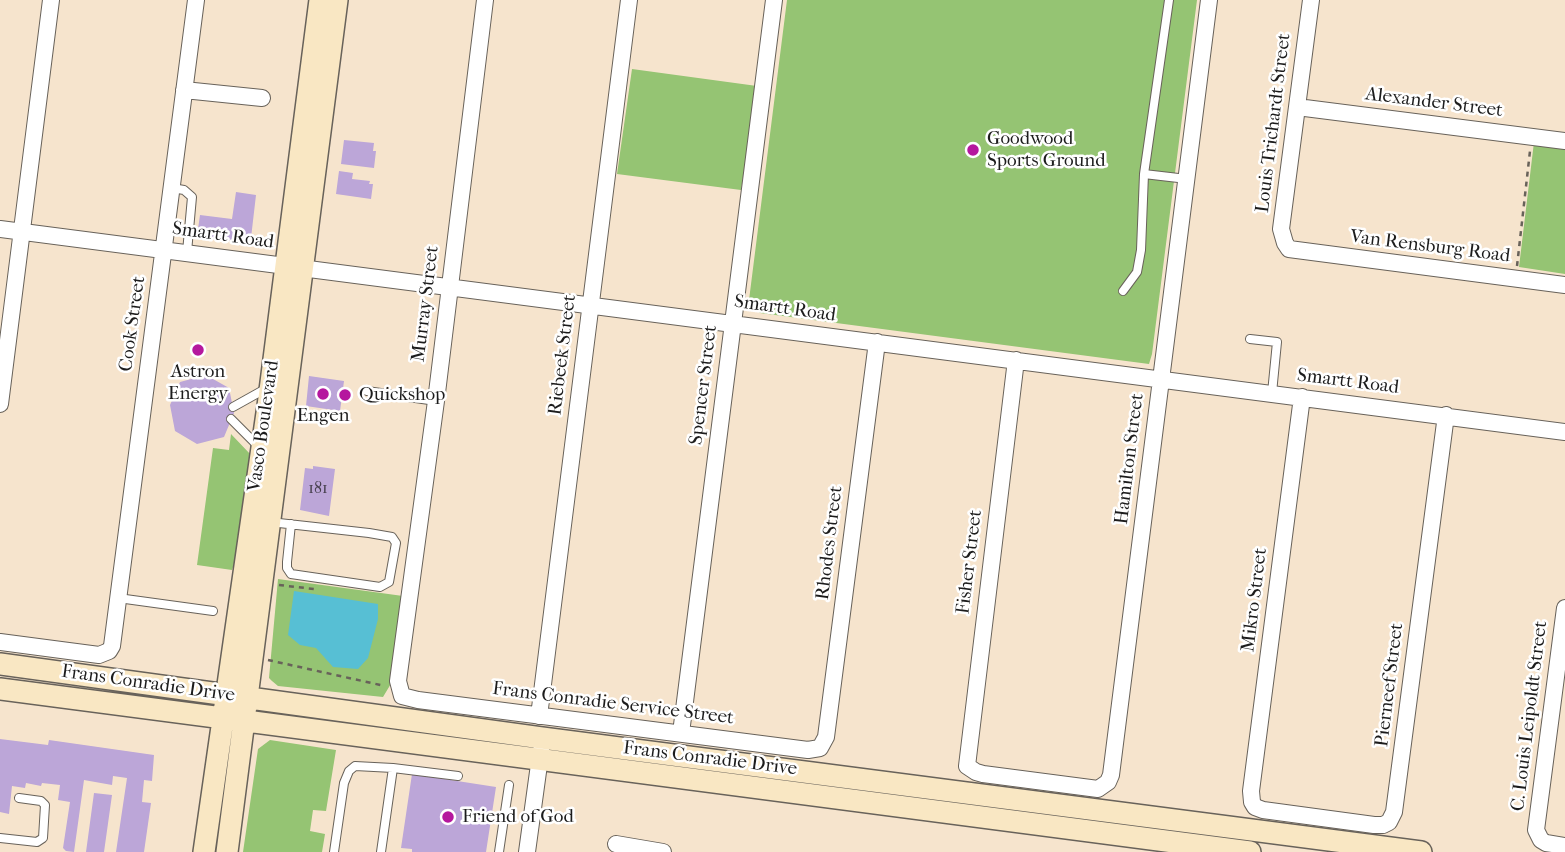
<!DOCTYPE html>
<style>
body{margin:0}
canvas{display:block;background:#f6e4cd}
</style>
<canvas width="1565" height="852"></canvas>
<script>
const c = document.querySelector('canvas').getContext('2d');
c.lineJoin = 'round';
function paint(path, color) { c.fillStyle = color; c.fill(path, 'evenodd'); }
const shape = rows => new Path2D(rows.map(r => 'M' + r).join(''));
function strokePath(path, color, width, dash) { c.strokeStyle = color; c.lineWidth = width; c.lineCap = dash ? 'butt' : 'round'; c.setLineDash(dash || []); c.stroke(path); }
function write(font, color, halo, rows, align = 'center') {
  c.font = font + ' "IM FELL French Canon",serif'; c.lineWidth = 5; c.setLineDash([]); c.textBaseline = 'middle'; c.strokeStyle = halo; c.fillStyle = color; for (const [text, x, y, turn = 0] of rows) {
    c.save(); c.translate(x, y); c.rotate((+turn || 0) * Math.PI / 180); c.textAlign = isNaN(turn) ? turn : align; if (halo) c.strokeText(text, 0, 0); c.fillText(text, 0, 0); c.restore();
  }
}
paint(shape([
 [787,0,1197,0,1152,354,1149,364,760,313,749,300],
 [632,69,757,86,741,190,617,174],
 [1534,142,1565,146,1565,274,1519,267],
 [231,434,251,455,234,564,232,570,197,565,213,448,229,450],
 [278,579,403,596,392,682,383,697,278,686,272,681,269,678],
 [270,740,336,750,326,811,313,810,310,831,325,834,322,852,243,852,258,749]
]), '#95c473');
paint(shape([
 [294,591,378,604,378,619,368,658,358,669,333,667,316,648,300,645,288,635]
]), '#57bfd4');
paint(shape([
 [344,140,374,143,373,151,376,151,374,168,341,164],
 [339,171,353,173,352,179,370,181,369,184,373,184,371,199,336,194],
 [236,192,256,195,251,238,247,238,246,243,197,236,200,215,232,219],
 [206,375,229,388,234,413,224,437,197,444,175,431,170,405,180,382],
 [309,376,344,381,340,411,306,406],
 [313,466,335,469,329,516,300,510,305,468,313,469],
 [0,739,48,745,49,740,154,755,152,781,144,780,142,802,151,803,144,852,116,852,127,778,113,776,112,785,84,780,74,852,66,851,63,848,70,802,58,800,60,785,42,783,41,786,26,783,25,788,12,786,9,814,0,812],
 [412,774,496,787,486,852,412,852,412,849,401,848],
 [94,793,112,795,104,852,86,852]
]), '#bca6d8');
const service = shape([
 [1144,174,1169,0],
 [172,188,184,190,192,197,187,252],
 [1123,291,1137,272,1141,250,1144,174,1187,179],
 [1250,339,1277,342,1272,393],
 [367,391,436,401],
 [233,407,267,388],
 [231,419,259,447],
 [270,522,369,533,392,537,396,543,389,582,380,587,291,574,287,568,287,562,291,524],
 [118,598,213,611],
 [393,768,458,776],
 [0,838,37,842,43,838,45,805,41,801,19,798],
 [334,852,344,783,349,771,355,766,393,768,381,852],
 [499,852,509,785]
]);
const minor = shape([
 [485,0,436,401,398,681,402,696,418,700,808,750,820,748,826,737,877,342],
 [1311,0,1281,229,1285,243,1289,249,1565,285],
 [184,90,262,98],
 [1297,107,1565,141],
 [0,229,1565,432],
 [1016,360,967,766,976,772,983,774,1098,789,1108,782,1111,775,1209,0],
 [1302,397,1251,791,1252,802,1255,807,1263,810,1374,825,1383,825,1389,822,1394,812,1446,415],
 [0,404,51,0],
 [1565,608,1536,830,1541,840,1546,843,1565,846],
 [0,642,99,655,109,651,112,646,196,0],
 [539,716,629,0],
 [681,733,774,0],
 [616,844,663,852],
 [527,852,541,750]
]);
const secondary = shape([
 [0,664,542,738,1421,852],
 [0,689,1250,852],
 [204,852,268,406,320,0],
 [227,852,337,0]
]);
strokePath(service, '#68625a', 10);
strokePath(minor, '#68625a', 18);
strokePath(secondary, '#68625a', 24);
strokePath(shape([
 [1517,266,1530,151],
 [279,585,314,589],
 [268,660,385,686]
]), '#68625a', 2.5, [5, 5]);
strokePath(service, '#fff', 8);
strokePath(minor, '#fff', 16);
strokePath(secondary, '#f9e7c3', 21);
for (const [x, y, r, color] of [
 [973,150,7,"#b5179e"],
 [198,350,7,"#b5179e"],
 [323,394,7,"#b5179e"],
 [345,395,7,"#b5179e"],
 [448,817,7,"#b5179e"]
]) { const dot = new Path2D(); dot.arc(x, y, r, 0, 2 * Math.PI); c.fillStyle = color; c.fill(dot); strokePath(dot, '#fff', 2.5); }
write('16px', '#443e4b', null, [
 ["181",318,489]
]);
write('19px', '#1c1c1c', '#fff', [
 ["Alexander Street",1434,103,7],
 ["Louis Trichardt Street",1274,123,-83],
 ["Smartt Road",223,236,8],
 ["Van Rensburg Road",1430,247,7],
 ["Murray Street",426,304,-83],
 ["Smartt Road",785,309,8],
 ["Cook Street",133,324,-82],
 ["Riebeek Street",563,355,-83],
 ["Smartt Road",1348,382,7],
 ["Spencer Street",704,385,-83],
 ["Vasco Boulevard",264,426,-82],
 ["Hamilton Street",1130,459,-83],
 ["Rhodes Street",830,543,-83],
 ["Fisher Street",970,562,-83],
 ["Mikro Street",1255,600,-83],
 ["Frans Conradie Drive",148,684,8],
 ["Pierneef Street",1390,685,-83],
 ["Frans Conradie Service Street",613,704,7],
 ["C. Louis Leipoldt Street",1530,716,-83],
 ["Frans Conradie Drive",710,759,7]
]);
write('19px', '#1c1c1c', '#fff', [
 ["Goodwood",987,139],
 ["Sports Ground",987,161],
 ["Astron",198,372,"center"],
 ["Energy",198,394,"center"],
 ["Quickshop",359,395],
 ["Engen",323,416,"center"],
 ["Friend of God",462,817]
], 'left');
</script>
